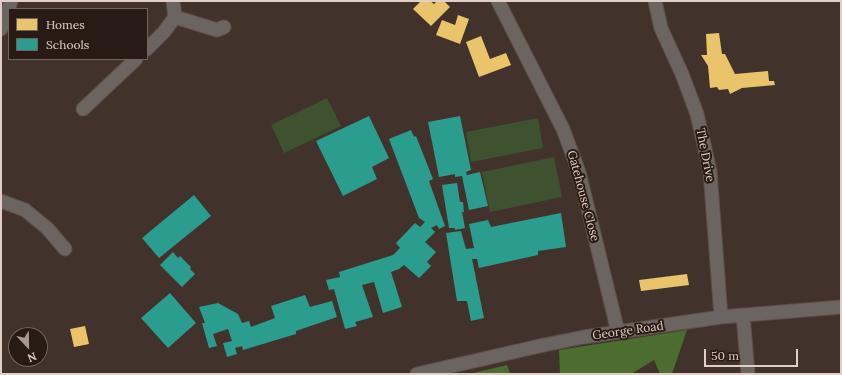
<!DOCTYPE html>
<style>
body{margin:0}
#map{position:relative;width:842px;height:375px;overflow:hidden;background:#42322c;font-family:Lora,serif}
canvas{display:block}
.frame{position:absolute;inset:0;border:2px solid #e1cec6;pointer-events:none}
.legend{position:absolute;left:8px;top:8px;width:140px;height:52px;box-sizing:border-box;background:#281b15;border:1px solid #72635c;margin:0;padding:5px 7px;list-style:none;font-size:12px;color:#e1cec6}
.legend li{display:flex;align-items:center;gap:8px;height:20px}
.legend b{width:20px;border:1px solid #72635c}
.north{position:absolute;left:8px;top:327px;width:40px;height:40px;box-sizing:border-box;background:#281b15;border:1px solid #72635c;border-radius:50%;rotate:158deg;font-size:11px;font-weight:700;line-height:16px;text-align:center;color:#e1cec6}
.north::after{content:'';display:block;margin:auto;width:14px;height:18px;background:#a99790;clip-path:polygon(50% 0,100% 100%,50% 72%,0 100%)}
.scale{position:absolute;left:704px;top:349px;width:94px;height:18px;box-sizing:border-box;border:2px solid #e1cec6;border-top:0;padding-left:5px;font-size:12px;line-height:14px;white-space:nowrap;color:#e1cec6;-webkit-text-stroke:3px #281b15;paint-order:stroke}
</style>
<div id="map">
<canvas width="842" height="375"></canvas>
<div class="frame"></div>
<ul class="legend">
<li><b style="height:11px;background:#e9c46a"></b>Homes</li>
<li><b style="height:11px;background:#2a9d8f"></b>Schools</li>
</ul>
<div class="north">N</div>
<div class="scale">50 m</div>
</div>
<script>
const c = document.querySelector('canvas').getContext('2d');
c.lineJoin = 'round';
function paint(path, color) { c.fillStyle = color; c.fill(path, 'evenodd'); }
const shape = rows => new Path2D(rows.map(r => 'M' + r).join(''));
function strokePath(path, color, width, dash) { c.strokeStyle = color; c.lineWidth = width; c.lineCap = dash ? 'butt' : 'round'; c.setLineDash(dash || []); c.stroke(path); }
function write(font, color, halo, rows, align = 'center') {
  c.font = font + ' Lora,serif'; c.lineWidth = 4; c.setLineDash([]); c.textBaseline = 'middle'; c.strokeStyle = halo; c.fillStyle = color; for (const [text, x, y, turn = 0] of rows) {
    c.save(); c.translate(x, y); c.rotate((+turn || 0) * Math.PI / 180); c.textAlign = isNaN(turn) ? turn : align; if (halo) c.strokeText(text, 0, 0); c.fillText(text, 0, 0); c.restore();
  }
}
paint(shape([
 [327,98,341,126,284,153,271,125],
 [538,118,543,148,471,162,466,132],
 [554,157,562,197,490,212,482,172]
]), '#3f522f');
paint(shape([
 [687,330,672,374,660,374,654,360,631,374,560,374,559,350],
 [507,365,510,374,469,374]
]), '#4b6d2f');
paint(shape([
 [421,1,430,1,434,4,437,1,444,1,450,7,431,26,413,9],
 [458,15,469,19,460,44,436,35,442,20,455,25],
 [719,33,722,54,725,54,735,74,768,71,769,81,774,81,775,85,742,88,730,94,728,89,719,90,717,87,710,88,708,66,701,55,707,55,706,34],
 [481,36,490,59,506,53,511,65,479,77,466,42],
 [687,274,689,285,641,291,639,280],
 [85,326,89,344,74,347,70,329]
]), '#e9c46a');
paint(shape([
 [369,116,389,158,372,167,377,179,343,196,316,141],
 [460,116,471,170,466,172,467,175,480,172,488,206,469,210,462,176,455,177,455,174,439,177,428,122],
 [411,130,414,137,416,136,433,179,429,181,445,226,439,229,437,225,431,228,435,232,425,242,436,252,427,262,431,266,419,278,404,265,399,269,391,272,402,307,383,313,374,282,362,285,373,317,355,322,357,326,345,329,334,289,329,290,326,280,340,277,339,272,393,255,400,248,396,243,415,223,420,227,425,222,419,218,389,139],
 [457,183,460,202,463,202,464,212,462,212,465,228,455,230,455,228,449,228,442,185],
 [194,195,211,216,159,258,142,238],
 [561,213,566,247,538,251,538,255,479,268,477,259,472,259,484,318,471,321,467,301,457,301,446,233,461,231,466,249,474,248,469,224,488,220,491,227],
 [173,252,178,258,180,256,191,267,190,269,195,274,182,287,160,265],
 [170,293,196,323,168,348,141,318],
 [305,295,310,307,332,301,337,317,296,331,296,334,243,350,242,346,235,348,237,354,227,357,223,343,232,341,228,329,213,334,217,346,209,348,202,323,205,323,199,307,218,303,238,314,242,323,249,321,251,327,275,318,271,306]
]), '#2a9d8f');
const minor = shape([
 [498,1,563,129,579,172,618,332],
 [655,1,661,28,682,74,697,114,710,171,721,317],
 [175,17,217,30,224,27],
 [1,29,11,1],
 [147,49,164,32,175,17,173,1],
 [83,109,136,59],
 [1,201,25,210,47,228,65,249],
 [743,315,748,374],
 [417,374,544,345,584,337,721,317,841,307]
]);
strokePath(minor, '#5d4f49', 15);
strokePath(minor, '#6a6560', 13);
write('12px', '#e1cec6', '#281b15', [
 ["The Drive",705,155,79],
 ["Gatehouse Close",583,196,75],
 ["George Road",628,331,-8]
]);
</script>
